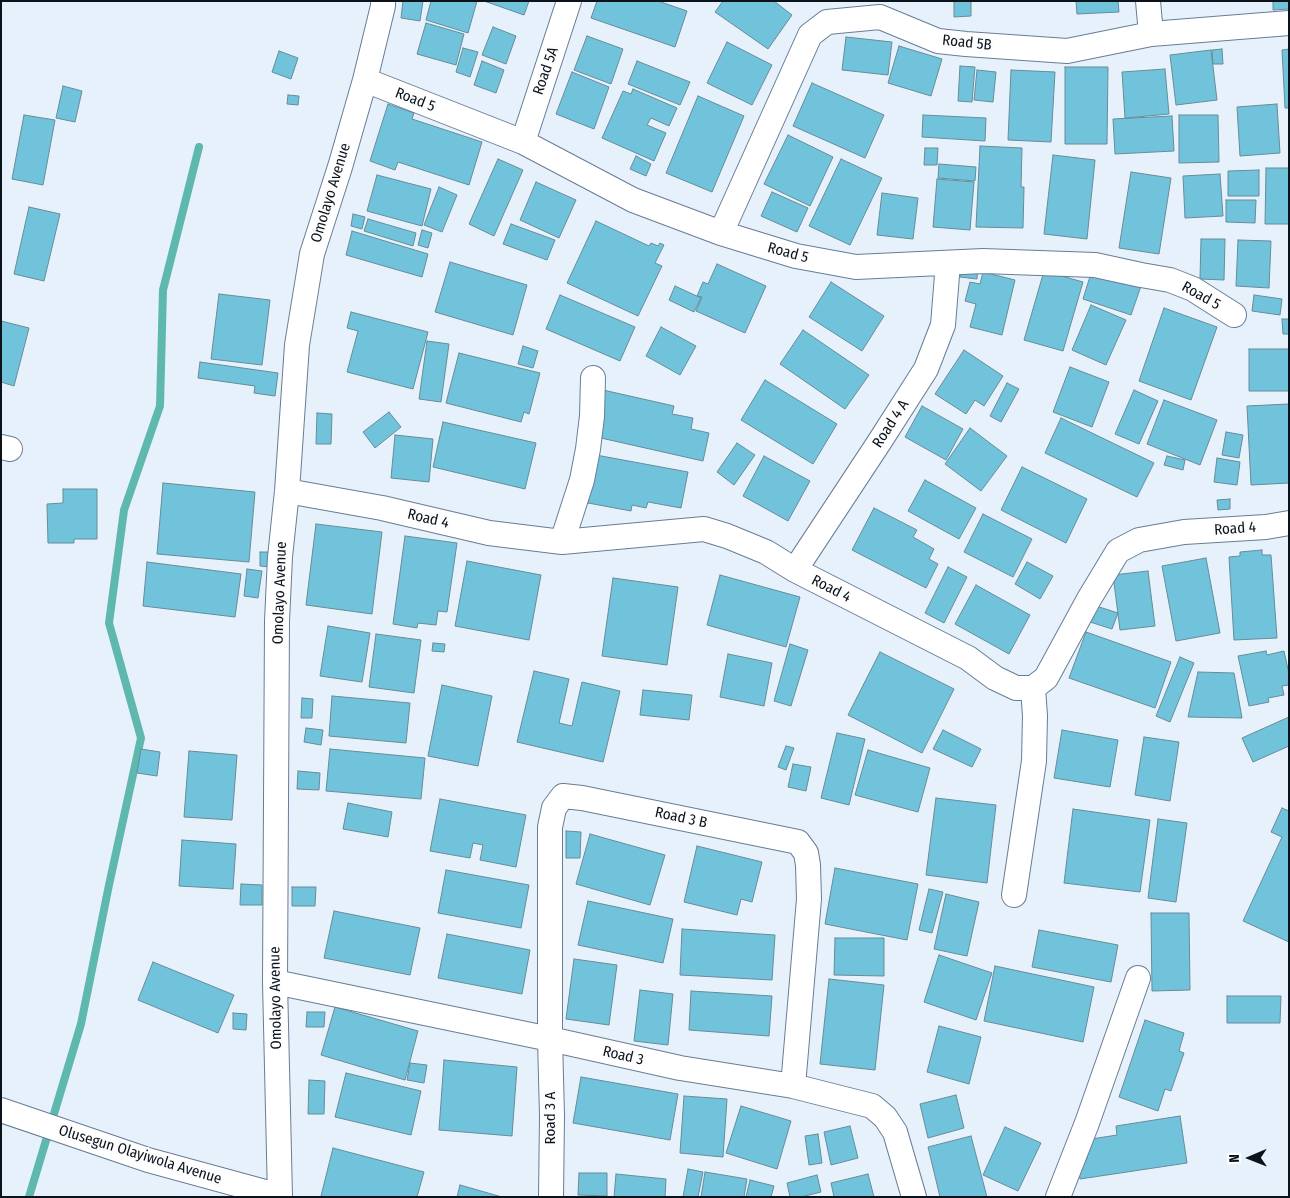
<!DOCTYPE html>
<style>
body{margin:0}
#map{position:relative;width:1290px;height:1198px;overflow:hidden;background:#e7f1fc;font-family:"Fira Sans Condensed",sans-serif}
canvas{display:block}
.frame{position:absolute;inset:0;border:2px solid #0a131c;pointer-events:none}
.north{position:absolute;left:1225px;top:1133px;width:50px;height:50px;-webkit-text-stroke:4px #fdfdfd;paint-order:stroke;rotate:269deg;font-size:14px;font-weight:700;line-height:20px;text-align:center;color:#0a131c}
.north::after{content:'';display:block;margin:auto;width:18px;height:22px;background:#0a131c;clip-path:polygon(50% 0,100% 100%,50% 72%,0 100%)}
</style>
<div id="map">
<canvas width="1290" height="1198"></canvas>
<div class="frame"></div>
<div class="north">N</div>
</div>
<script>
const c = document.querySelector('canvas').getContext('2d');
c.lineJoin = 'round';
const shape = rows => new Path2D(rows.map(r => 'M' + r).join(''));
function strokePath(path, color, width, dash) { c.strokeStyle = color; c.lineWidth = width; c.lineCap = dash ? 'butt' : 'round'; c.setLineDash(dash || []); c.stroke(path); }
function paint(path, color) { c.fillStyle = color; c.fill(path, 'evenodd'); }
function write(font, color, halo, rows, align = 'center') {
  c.font = font + ' "Fira Sans Condensed",sans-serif'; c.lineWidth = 5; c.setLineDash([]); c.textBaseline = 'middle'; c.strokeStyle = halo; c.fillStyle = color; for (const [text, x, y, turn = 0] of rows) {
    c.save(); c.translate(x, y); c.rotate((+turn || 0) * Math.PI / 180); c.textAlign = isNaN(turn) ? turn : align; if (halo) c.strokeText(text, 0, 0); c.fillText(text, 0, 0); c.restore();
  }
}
strokePath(shape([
 [29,1197,81,1024,109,885,141,738,109,623,124,510,160,406,163,290,199,147]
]), '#5eb8ae', 8);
const building = shape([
 [403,1,423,1,420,21,401,18,403,1],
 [431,1,477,1,468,33,426,20,431,1],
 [484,1,529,1,524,15,484,1],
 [597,1,658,1,687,11,675,47,591,18,597,1],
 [723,1,774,1,792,15,768,49,715,12,723,1],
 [954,1,971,1,971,16,954,17,954,1],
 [1076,1,1118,1,1119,12,1077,14,1076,1],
 [1273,1,1289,1,1289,9,1273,10,1273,1],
 [426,23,464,34,456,65,417,54,426,23],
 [493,27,516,36,506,64,482,55,493,27],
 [587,36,623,49,611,84,574,70,587,36],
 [846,37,892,42,888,75,842,70,846,37],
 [727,42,772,65,752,105,707,83,727,42],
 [899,46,942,59,931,96,888,83,899,46],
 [463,48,478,52,470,77,456,72,463,48],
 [1222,49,1223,64,1213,64,1212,50,1222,49],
 [1289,49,1289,108,1285,108,1282,50,1289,49],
 [1211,50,1217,100,1176,105,1170,55,1211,50],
 [279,51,298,58,291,79,272,72,279,51],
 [482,61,504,70,496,93,474,85,482,61],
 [637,61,690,82,680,105,628,84,637,61],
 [960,66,975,67,972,102,958,101,960,66],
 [1065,67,1108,67,1107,144,1065,144,1065,67],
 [1165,69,1169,114,1125,118,1122,72,1165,69],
 [977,70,996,72,993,102,974,100,977,70],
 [1011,70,1055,72,1051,142,1008,140,1011,70],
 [572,72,609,87,594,129,556,114,572,72],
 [812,83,884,115,865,158,793,126,812,83],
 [63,86,82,91,75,122,56,118,63,86],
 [633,89,677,108,669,126,651,118,647,125,666,133,654,161,602,138,623,91,631,94,633,89],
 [288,95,299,96,298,105,287,104,288,95],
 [698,96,744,116,712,192,666,173,698,96],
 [388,104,414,113,412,119,482,142,469,185,398,162,395,170,370,161,388,104],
 [1277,104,1280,153,1240,156,1237,107,1277,104],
 [24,115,55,120,43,185,12,179,24,115],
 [923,115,986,118,985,141,922,137,923,115],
 [1179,115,1218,115,1219,162,1179,163,1179,115],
 [1172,116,1174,151,1115,154,1113,119,1172,116],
 [788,135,833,157,810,206,764,184,788,135],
 [980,146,1022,148,1021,187,1024,187,1023,228,976,227,980,146],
 [925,148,938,148,937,165,924,165,925,148],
 [1053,155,1095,160,1087,239,1044,234,1053,155],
 [636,156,651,164,646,176,630,169,636,156],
 [498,159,523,170,494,236,469,224,498,159],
 [841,159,882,178,850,245,809,226,841,159],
 [939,164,976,167,975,181,938,178,939,164],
 [1266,168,1289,168,1289,224,1265,224,1266,168],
 [1259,170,1259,196,1228,196,1228,171,1259,170],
 [1131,172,1171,178,1159,254,1119,248,1131,172],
 [1220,174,1223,216,1185,218,1183,176,1220,174],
 [377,175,431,189,422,226,367,211,377,175],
 [937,179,974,182,970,230,933,227,937,179],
 [536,182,576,200,559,238,520,220,536,182],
 [439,187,457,195,442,232,424,225,439,187],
 [772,192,808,208,797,232,761,216,772,192],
 [882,193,918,198,913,239,877,235,882,193],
 [1226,200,1256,200,1255,223,1226,222,1226,200],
 [29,207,60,214,44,281,14,274,29,207],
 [353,214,365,217,362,229,351,226,353,214],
 [368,219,416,233,413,246,364,231,368,219],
 [596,221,649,246,651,243,658,246,660,243,664,245,655,263,662,266,638,316,567,283,596,221],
 [511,224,555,240,547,260,503,244,511,224],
 [422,230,432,233,428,248,418,245,422,230],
 [352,231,428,254,422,277,346,255,352,231],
 [1201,239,1225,239,1224,280,1200,279,1201,239],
 [1238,240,1271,241,1269,288,1236,286,1238,240],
 [450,262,527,285,513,335,435,312,450,262],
 [717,264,766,286,745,333,696,311,702,297,697,296,703,282,708,284,717,264],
 [961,264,978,266,977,279,960,277,961,264],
 [1092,270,1141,286,1131,315,1083,299,1092,270],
 [1044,271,1083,282,1063,351,1024,340,1044,271],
 [983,272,1015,280,1002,335,970,327,976,304,965,301,970,282,980,284,983,272],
 [831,282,884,316,862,351,809,317,831,282],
 [675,286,701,298,694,312,669,300,675,286],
 [219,294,270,300,262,365,211,359,219,294],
 [560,295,635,327,620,361,546,329,560,295],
 [1254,295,1282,299,1280,315,1252,311,1254,295],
 [1091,305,1126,320,1106,365,1072,350,1091,305],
 [1164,308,1217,327,1191,400,1139,381,1164,308],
 [351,312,428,332,413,389,347,372,358,331,347,328,351,312],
 [1282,319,1289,319,1289,334,1283,334,1282,319],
 [1,321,29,328,14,386,1,382,1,321],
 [661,327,696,346,680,375,646,356,661,327],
 [803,330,869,375,845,409,780,364,803,330],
 [427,341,449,344,441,402,419,399,427,341],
 [523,346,538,351,533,368,518,364,523,346],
 [1249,349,1289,349,1289,391,1249,391,1249,349],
 [964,350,1003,376,984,406,975,400,966,414,935,394,964,350],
 [459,353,540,373,529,414,524,412,521,422,446,403,459,353],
 [200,362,278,373,275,396,254,393,255,386,198,378,200,362],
 [1070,367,1109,382,1092,427,1053,412,1070,367],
 [765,380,837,424,813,464,741,420,765,380],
 [1007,383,1019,389,1001,422,990,416,1007,383],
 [603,390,674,406,672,414,693,418,691,429,709,433,703,461,592,436,603,390],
 [1134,390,1158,401,1139,444,1115,434,1134,390],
 [1164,400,1217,420,1200,465,1147,444,1164,400],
 [1289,404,1289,483,1251,485,1247,406,1289,404],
 [922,406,963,429,946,460,905,437,922,406],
 [389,412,401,427,375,448,363,432,389,412],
 [317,413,332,414,331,444,316,444,317,413],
 [1061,418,1154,463,1137,497,1045,453,1061,418],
 [443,422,536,443,525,489,433,467,443,422],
 [970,428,1007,456,981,491,945,464,970,428],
 [1226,432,1243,435,1239,458,1222,455,1226,432],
 [395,435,433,439,429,482,391,478,395,435],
 [737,443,755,455,734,485,717,472,737,443],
 [596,455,688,472,681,508,648,502,646,508,632,505,631,511,588,503,596,455],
 [764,456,810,481,788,521,743,496,764,456],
 [1167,456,1185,460,1183,470,1164,465,1167,456],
 [1217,458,1240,462,1237,485,1214,482,1217,458],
 [1022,467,1087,499,1066,543,1001,510,1022,467],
 [925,480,976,508,959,539,908,511,925,480],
 [163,483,255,492,249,562,157,554,163,483],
 [63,489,97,489,97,539,74,539,74,543,48,543,47,504,63,503,63,489],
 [1230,499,1230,509,1218,510,1217,500,1230,499],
 [874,508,917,530,913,537,934,549,929,559,938,564,926,588,852,550,874,508],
 [983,514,1032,539,1013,577,964,552,983,514],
 [316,524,382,532,372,614,306,605,316,524],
 [405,536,457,543,447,612,438,611,436,625,418,623,417,628,393,624,405,536],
 [1262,550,1262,555,1271,555,1277,638,1234,640,1229,557,1240,556,1240,552,1262,550],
 [260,552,271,552,271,567,260,566,260,552],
 [1206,558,1220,633,1176,641,1162,566,1206,558],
 [467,561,541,575,529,640,455,626,467,561],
 [147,562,241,574,235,617,143,606,147,562],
 [1027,562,1053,576,1040,599,1015,584,1027,562],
 [948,567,967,577,944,623,925,613,948,567],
 [247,569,262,571,258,598,244,596,247,569],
 [1148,571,1155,626,1120,630,1113,575,1148,571],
 [720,575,800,597,786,647,707,625,720,575],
 [613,578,678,587,667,665,602,656,613,578],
 [976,585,1030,615,1009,654,955,624,976,585],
 [1093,605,1118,613,1112,629,1087,621,1093,605],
 [328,626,370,633,362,682,320,676,328,626],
 [1086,632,1171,662,1155,708,1069,678,1086,632],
 [376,634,421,640,414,693,369,687,376,634],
 [433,643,445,644,444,652,432,651,433,643],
 [790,644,808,650,791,706,774,701,790,644],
 [1266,651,1267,655,1284,651,1289,674,1289,685,1282,686,1284,695,1268,698,1269,702,1249,706,1238,656,1266,651],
 [880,652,954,689,922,753,848,715,880,652],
 [728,654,772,663,764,706,720,697,728,654],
 [1180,657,1194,663,1170,722,1156,716,1180,657],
 [534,671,569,679,559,723,572,726,582,682,620,691,603,762,517,742,534,671],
 [1198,672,1234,673,1242,718,1188,717,1198,672],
 [442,685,492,696,478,766,428,756,442,685],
 [643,690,692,695,689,720,640,715,643,690],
 [332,696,410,703,406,743,329,736,332,696],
 [302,698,313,699,312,718,301,718,302,698],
 [1289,717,1289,746,1253,762,1242,738,1289,717],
 [306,728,323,730,321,745,304,742,306,728],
 [943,730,981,749,972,767,933,749,943,730],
 [1062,730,1118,740,1110,787,1054,778,1062,730],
 [837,733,865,739,849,805,821,798,837,733],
 [1144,737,1179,742,1170,801,1135,795,1144,737],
 [786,746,794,748,786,770,778,767,786,746],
 [141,749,160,752,157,776,137,773,141,749],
 [330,749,425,758,421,799,326,791,330,749],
 [868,750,930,768,918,812,855,795,868,750],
 [189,751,237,755,232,820,184,817,189,751],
 [793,764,811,767,806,791,788,787,793,764],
 [298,771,320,773,319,790,297,789,298,771],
 [936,798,996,805,987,883,926,875,936,798],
 [440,799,526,815,516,867,480,860,483,845,473,843,470,858,430,851,440,799],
 [348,803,392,812,388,837,343,829,348,803],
 [1282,808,1289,811,1289,942,1243,921,1282,837,1271,832,1282,808],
 [1073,809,1150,820,1140,892,1064,883,1073,809],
 [1158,819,1187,823,1176,902,1148,898,1158,819],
 [566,831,581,832,580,858,566,858,566,831],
 [590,834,665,855,650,905,576,884,590,834],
 [182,840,236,844,233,889,179,886,182,840],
 [697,846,762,862,752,902,741,899,737,915,684,902,697,846],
 [835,868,918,884,907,940,825,924,835,868],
 [446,870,529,885,521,928,438,913,446,870],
 [241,884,262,885,262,905,240,905,241,884],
 [292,887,316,887,315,906,292,906,292,887],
 [929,889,943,892,932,933,919,930,929,889],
 [946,894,979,902,967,956,934,949,946,894],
 [588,901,673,919,663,963,578,945,588,901],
 [334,911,420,928,410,975,324,958,334,911],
 [1151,913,1189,913,1190,990,1152,991,1151,913],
 [682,929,775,935,772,980,680,975,682,929],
 [1039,930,1118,945,1111,982,1032,967,1039,930],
 [447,934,530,950,522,994,438,978,447,934],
 [835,938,884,938,884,976,834,975,835,938],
 [939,955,992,973,976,1020,924,1002,939,955],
 [574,959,617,965,609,1025,566,1019,574,959],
 [153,962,234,995,218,1033,138,1000,153,962],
 [995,966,1094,987,1083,1042,984,1021,995,966],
 [829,979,884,985,875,1070,820,1064,829,979],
 [640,990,673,994,668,1045,634,1041,640,990],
 [691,991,772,996,769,1036,689,1030,691,991],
 [1227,996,1281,996,1280,1023,1227,1023,1227,996],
 [335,1007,418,1031,405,1080,321,1055,335,1007],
 [307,1012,325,1012,324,1027,306,1027,307,1012],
 [233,1013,247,1014,246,1030,233,1029,233,1013],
 [1145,1020,1184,1033,1179,1051,1184,1053,1171,1091,1165,1089,1158,1111,1119,1097,1145,1020],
 [939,1026,981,1037,969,1084,927,1072,939,1026],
 [444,1060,517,1067,512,1136,439,1130,444,1060],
 [410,1063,427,1065,424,1083,407,1080,410,1063],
 [346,1073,421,1091,411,1135,335,1117,346,1073],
 [581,1077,678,1094,670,1140,573,1123,581,1077],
 [309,1080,325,1081,324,1114,308,1114,309,1080],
 [956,1095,964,1128,928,1138,920,1104,956,1095],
 [684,1096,727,1099,723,1157,680,1153,684,1096],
 [741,1106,791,1121,777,1169,726,1153,741,1106],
 [1180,1116,1187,1163,1080,1179,1077,1161,1087,1159,1085,1140,1117,1135,1116,1126,1180,1116],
 [850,1126,858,1158,831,1165,824,1132,850,1126],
 [1005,1127,1041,1143,1018,1191,983,1175,1005,1127],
 [818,1134,822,1163,809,1165,805,1136,818,1134],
 [971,1136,987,1197,940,1197,928,1147,971,1136],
 [333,1148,424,1172,417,1197,325,1197,321,1196,333,1148],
 [688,1169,703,1172,698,1197,683,1197,688,1169],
 [705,1172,747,1179,744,1197,701,1197,705,1172],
 [579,1173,607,1173,607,1196,578,1195,579,1173],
 [616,1174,666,1179,665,1197,614,1197,616,1174],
 [868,1174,874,1197,834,1197,831,1183,868,1174],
 [817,1175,821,1192,801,1197,790,1197,787,1183,817,1175],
 [750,1180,774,1186,771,1197,746,1197,750,1180],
 [460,1185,502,1197,457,1197,460,1185]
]);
paint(building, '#71c3dc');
strokePath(building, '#658c98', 1);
const minor = shape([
 [1148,1,1151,34],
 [365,80,523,142,633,200,721,233,796,256,856,267,983,261,1095,265,1141,275,1170,280,1193,289,1234,315],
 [523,142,569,1],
 [721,233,810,35,827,22,880,17,938,41,966,44,1067,51,1151,34,1289,23],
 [1,447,10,449],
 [287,491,382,508,489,533,562,542,704,529,727,536,766,552,795,570,968,658,995,678,1016,688,1033,688,1046,678,1089,599,1118,551,1139,540,1184,532,1266,527,1289,523],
 [562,542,582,480,588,449,592,416,593,378],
 [795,570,880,441,926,369,943,325,948,263],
 [1014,895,1034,761,1035,716,1033,688],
 [275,982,550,1039,680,1068,793,1086,872,1106,885,1117,895,1132,914,1197],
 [1,1110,148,1160,280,1196],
 [280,1197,275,982,277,621,280,557,287,491,297,345,312,254,340,167,365,80,383,6,383,1],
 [551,1197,552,1116,550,1039,550,827,554,808,563,796,582,798,798,842,806,853,808,865,809,899,793,1086],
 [1058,1197,1087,1123,1138,978]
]);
strokePath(minor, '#677d96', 26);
strokePath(minor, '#fff', 24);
write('15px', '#0a131c', '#fdfdfd', [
 ["Road 5B",967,43,6],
 ["Road 5A",546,71,-71],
 ["Road 5",415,100,21],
 ["Omolayo Avenue",331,193,-73],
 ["Road 5",788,253,15],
 ["Road 5",1201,296,29],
 ["Road 4 A",891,424,-57],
 ["Road 4",428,519,13],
 ["Road 4",1235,529,-4],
 ["Road 4",831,589,27],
 ["Omolayo Avenue",280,593,-88],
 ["Road 3 B",681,818,12],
 ["Omolayo Avenue",276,998,-91],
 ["Road 3",623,1056,13],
 ["Road 3 A",551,1118,-90],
 ["Olusegun Olayiwola Avenue",140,1155,17]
]);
</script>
